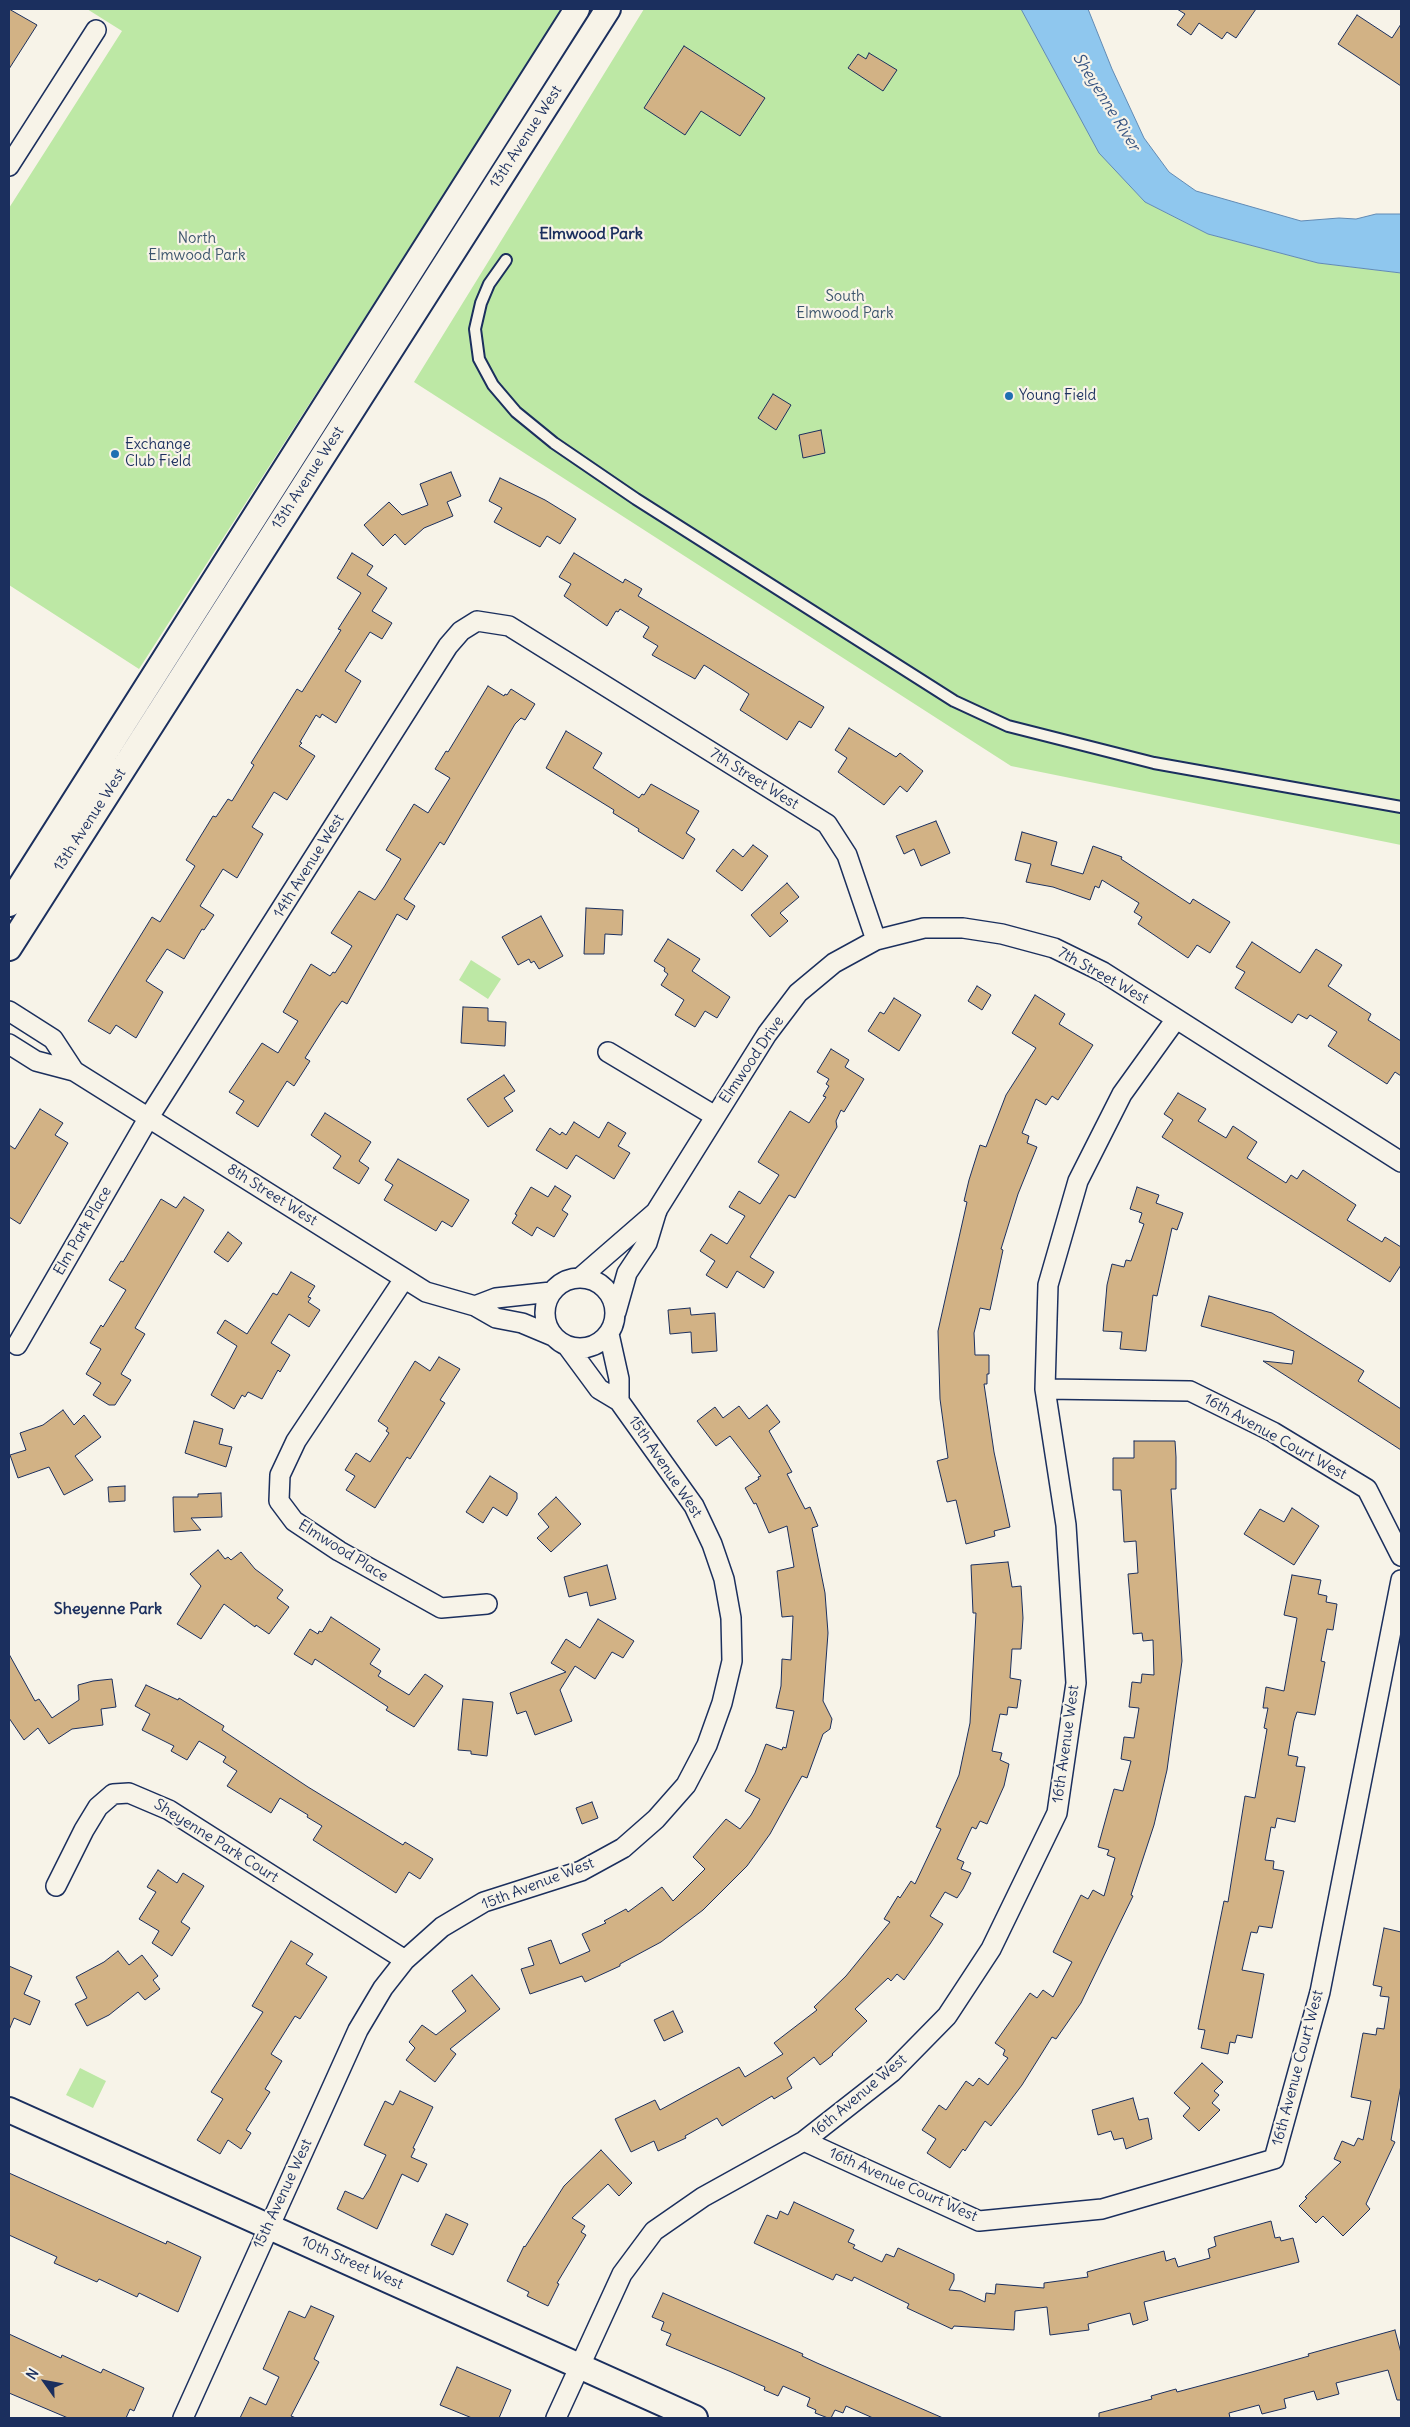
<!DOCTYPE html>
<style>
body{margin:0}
#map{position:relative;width:1410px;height:2427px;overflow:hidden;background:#f7f3e8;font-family:Delius,sans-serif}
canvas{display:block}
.frame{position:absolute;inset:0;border:10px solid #1b2f5e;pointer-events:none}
.north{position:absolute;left:20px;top:2357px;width:50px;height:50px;-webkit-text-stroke:4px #f7f3e8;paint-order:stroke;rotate:302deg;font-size:14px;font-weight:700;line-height:20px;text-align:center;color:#1b2f5e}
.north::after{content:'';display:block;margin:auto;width:18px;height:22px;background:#1b2f5e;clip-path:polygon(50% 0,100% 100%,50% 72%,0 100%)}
</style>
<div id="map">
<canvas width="1410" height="2427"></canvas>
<div class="frame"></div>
<div class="north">N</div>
</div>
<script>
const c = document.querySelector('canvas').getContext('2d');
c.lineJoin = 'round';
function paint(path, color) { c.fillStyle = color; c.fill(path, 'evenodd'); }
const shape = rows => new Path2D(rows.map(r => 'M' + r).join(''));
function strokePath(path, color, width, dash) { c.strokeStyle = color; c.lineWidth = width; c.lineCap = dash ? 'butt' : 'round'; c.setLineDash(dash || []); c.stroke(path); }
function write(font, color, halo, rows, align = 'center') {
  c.font = font + ' Delius,sans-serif'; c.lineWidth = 4.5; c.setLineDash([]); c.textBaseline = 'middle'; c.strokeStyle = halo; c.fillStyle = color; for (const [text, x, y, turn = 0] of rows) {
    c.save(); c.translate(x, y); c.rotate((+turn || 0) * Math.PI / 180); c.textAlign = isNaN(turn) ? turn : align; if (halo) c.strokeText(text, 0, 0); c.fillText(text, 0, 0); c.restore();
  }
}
paint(shape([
 [87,9,563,9,139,669,9,585,9,208,122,31],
 [644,9,1021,9,1099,152,1145,202,1208,234,1318,263,1401,273,1401,845,1011,766,414,382],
 [471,960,501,979,488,999,459,980],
 [80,2068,106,2081,93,2108,66,2095]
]), '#bde8a5');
const water = shape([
 [1021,9,1088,9,1112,69,1144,138,1169,172,1196,191,1301,221,1339,218,1356,219,1376,214,1401,214,1401,273,1318,263,1208,234,1145,202,1099,153,1021,9]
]);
paint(water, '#8fc7ee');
strokePath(water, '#618ab4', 1);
const building = shape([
 [9,9,37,25,9,69,9,9],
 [1177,9,1256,9,1236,38,1227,32,1222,39,1199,23,1191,35,1177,25,1185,14,1177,9],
 [1357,15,1392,38,1401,24,1401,86,1338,44,1357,15],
 [684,46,765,98,740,136,701,111,685,135,644,108,684,46],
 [869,53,897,70,883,91,848,68,858,54,866,59,869,53],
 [773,394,791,405,776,430,758,418,773,394],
 [821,430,825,453,803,458,799,435,821,430],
 [451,472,461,496,447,502,453,516,424,528,405,545,395,534,383,546,364,525,389,502,402,515,428,505,420,484,451,472],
 [500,478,545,500,576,519,560,544,547,536,540,547,494,522,502,508,489,501,500,478],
 [352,553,373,566,367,575,387,588,372,611,392,623,382,639,370,632,345,671,361,681,336,723,322,714,320,718,316,715,300,742,302,743,299,746,315,756,287,800,274,792,252,827,263,834,237,878,223,869,200,906,214,915,204,930,202,929,184,959,167,949,146,981,163,992,136,1038,116,1025,110,1034,88,1021,152,917,160,922,195,866,186,860,213,816,216,817,228,799,232,801,254,765,251,763,297,689,302,692,341,630,338,629,361,593,337,578,352,553],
 [574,553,623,583,625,579,642,589,638,596,824,707,811,728,799,721,787,740,740,710,749,694,734,684,704,665,695,679,652,655,658,646,643,637,649,627,620,609,618,612,616,611,607,626,564,596,571,584,559,577,574,553],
 [488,686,504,696,505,694,507,695,511,689,535,704,525,720,521,718,515,724,444,845,440,842,404,899,415,906,407,920,397,914,347,1004,342,1001,336,1009,305,1058,310,1061,294,1086,287,1081,258,1127,236,1113,244,1101,229,1092,262,1043,278,1053,298,1021,283,1012,311,964,330,976,333,972,335,973,352,946,331,933,359,891,375,900,384,887,401,859,386,850,414,804,428,813,450,778,435,769,446,751,448,752,488,686],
 [849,728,896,757,900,753,923,771,907,792,900,786,884,805,838,772,847,758,835,750,849,728],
 [566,731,602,753,593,768,639,798,642,794,644,795,651,784,699,811,686,833,695,839,683,859,638,831,639,829,613,813,614,810,546,768,566,731],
 [936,821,950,853,921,866,914,849,904,854,896,836,936,821],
 [1022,832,1057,842,1051,865,1083,874,1093,846,1122,857,1121,859,1190,904,1193,899,1230,922,1210,953,1197,945,1188,958,1138,924,1142,917,1134,912,1139,903,1102,880,1099,888,1095,886,1090,900,1053,887,1026,882,1031,864,1015,860,1022,832],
 [753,845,768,856,742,891,716,871,733,849,743,857,753,845],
 [787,883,799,897,780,913,788,921,770,937,751,915,787,883],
 [586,908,623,910,622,935,605,934,604,954,584,954,586,908],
 [541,916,563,956,539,969,534,961,531,963,529,959,518,965,502,937,541,916],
 [668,939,700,959,692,971,730,997,717,1018,705,1011,695,1027,675,1015,684,1000,661,985,668,974,664,971,665,968,654,961,668,939],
 [1252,942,1300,973,1316,949,1342,965,1328,986,1371,1014,1368,1020,1401,1041,1401,1076,1395,1072,1387,1084,1328,1046,1337,1032,1310,1015,1307,1019,1298,1014,1292,1023,1235,988,1245,972,1236,967,1252,942],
 [977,986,991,995,982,1010,968,1001,977,986],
 [1035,995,1065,1014,1059,1024,1093,1045,1058,1100,1052,1096,1046,1105,1036,1099,1022,1133,1029,1136,1027,1143,1037,1147,1018,1194,1001,1249,1003,1250,990,1310,980,1308,974,1333,975,1355,989,1355,989,1374,987,1374,987,1384,984,1384,994,1452,1010,1527,994,1531,995,1536,966,1544,956,1500,947,1502,937,1461,948,1458,940,1399,938,1331,967,1202,964,1201,969,1180,980,1145,986,1147,1006,1095,1036,1048,1012,1033,1035,995],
 [894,998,921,1015,899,1051,868,1031,880,1012,884,1014,894,998],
 [463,1007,488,1008,488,1021,506,1022,505,1046,461,1043,463,1007],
 [831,1049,849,1060,845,1067,864,1079,844,1112,841,1110,836,1121,837,1127,795,1198,789,1195,750,1257,774,1272,764,1288,737,1271,727,1288,706,1275,715,1261,700,1251,711,1234,727,1244,745,1216,729,1207,739,1191,760,1204,779,1175,758,1162,790,1111,809,1123,826,1097,823,1096,829,1086,826,1084,829,1079,817,1072,831,1049],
 [504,1075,515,1091,504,1098,513,1111,488,1127,467,1099,504,1075],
 [1178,1093,1206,1109,1198,1121,1226,1138,1233,1126,1257,1142,1247,1158,1286,1183,1291,1175,1297,1179,1303,1170,1356,1205,1347,1220,1382,1242,1385,1237,1401,1247,1401,1265,1390,1282,1162,1137,1173,1120,1164,1114,1178,1093],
 [40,1109,63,1123,55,1135,68,1143,20,1224,9,1217,9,1145,15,1149,40,1109],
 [325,1113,371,1142,359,1161,369,1168,359,1184,333,1168,341,1156,311,1135,325,1113],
 [574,1122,599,1138,608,1122,626,1133,618,1146,630,1153,614,1179,576,1155,567,1169,536,1150,550,1128,560,1135,562,1132,566,1135,574,1122],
 [398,1159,469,1200,452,1227,442,1221,436,1231,384,1200,393,1185,385,1180,398,1159],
 [555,1186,571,1196,562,1210,568,1214,554,1237,537,1227,532,1236,512,1223,517,1215,515,1214,531,1187,548,1197,555,1186],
 [1137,1187,1159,1195,1156,1203,1183,1213,1177,1230,1172,1228,1157,1296,1153,1295,1146,1351,1120,1349,1122,1332,1103,1331,1107,1285,1112,1264,1124,1267,1126,1260,1131,1261,1144,1224,1139,1222,1142,1213,1130,1209,1137,1187],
 [184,1197,204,1210,135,1328,145,1334,121,1374,131,1380,115,1405,109,1405,93,1395,101,1383,86,1374,101,1349,90,1343,101,1325,103,1327,126,1290,109,1280,121,1261,123,1262,161,1199,176,1208,184,1197],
 [228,1232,242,1243,228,1262,214,1252,228,1232],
 [291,1272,315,1286,308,1297,311,1298,308,1302,320,1310,309,1327,289,1314,271,1343,290,1355,280,1372,278,1370,262,1399,248,1392,245,1397,242,1395,234,1409,211,1395,237,1346,217,1333,225,1320,247,1334,273,1293,277,1295,291,1272],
 [1209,1296,1272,1313,1364,1371,1358,1381,1401,1409,1401,1450,1263,1361,1292,1364,1294,1351,1201,1326,1209,1296],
 [690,1308,691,1315,715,1313,717,1351,692,1353,691,1332,670,1334,668,1310,690,1308],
 [439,1357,460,1369,440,1400,445,1403,410,1459,407,1457,375,1508,346,1490,355,1476,345,1470,356,1453,370,1462,389,1433,386,1431,388,1428,378,1421,415,1361,430,1371,439,1357],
 [767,1405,780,1422,769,1431,792,1472,787,1474,805,1509,810,1507,818,1526,812,1528,825,1593,828,1633,823,1701,832,1719,830,1729,823,1734,807,1778,802,1776,770,1834,747,1866,703,1910,661,1942,620,1964,620,1966,585,1982,582,1976,530,1994,521,1969,534,1965,528,1948,551,1940,560,1964,590,1951,582,1934,606,1923,604,1921,626,1909,628,1912,662,1887,673,1901,705,1869,693,1857,726,1819,740,1829,751,1815,760,1799,745,1791,755,1773,766,1744,782,1750,783,1747,786,1748,794,1711,776,1708,781,1686,782,1659,791,1660,793,1616,782,1617,777,1571,794,1567,787,1526,769,1533,756,1503,754,1504,745,1488,759,1479,758,1477,761,1476,730,1436,716,1446,697,1421,715,1407,723,1418,739,1406,749,1419,767,1405],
 [63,1410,74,1425,84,1415,101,1437,75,1456,93,1480,64,1495,49,1467,18,1478,10,1455,26,1450,20,1433,43,1425,63,1410],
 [194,1421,223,1429,219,1444,232,1447,226,1467,185,1453,194,1421],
 [1134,1441,1175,1441,1176,1457,1176,1489,1171,1489,1182,1661,1167,1770,1154,1825,1131,1895,1133,1896,1081,2003,1056,2039,1052,2037,1022,2085,991,2126,985,2121,965,2151,963,2149,950,2168,927,2153,936,2139,922,2130,939,2105,946,2110,966,2081,973,2086,979,2078,988,2085,1008,2058,1003,2055,1005,2050,995,2043,1030,1993,1037,1998,1043,1990,1053,1997,1072,1962,1053,1952,1081,1895,1088,1899,1093,1890,1104,1896,1115,1858,1107,1855,1109,1850,1098,1847,1114,1789,1123,1791,1131,1761,1121,1759,1124,1737,1134,1738,1139,1708,1129,1707,1132,1682,1141,1683,1142,1674,1154,1675,1153,1640,1143,1641,1142,1633,1133,1634,1128,1574,1138,1573,1136,1541,1124,1542,1121,1490,1113,1490,1113,1458,1134,1458,1134,1441],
 [490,1476,517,1493,517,1499,507,1516,493,1507,483,1523,466,1512,490,1476],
 [125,1486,125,1501,109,1502,108,1487,125,1486],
 [221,1493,222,1517,191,1518,201,1530,174,1532,173,1497,198,1497,198,1494,221,1493],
 [556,1497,581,1524,551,1552,537,1538,549,1527,538,1514,556,1497],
 [1292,1508,1319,1526,1294,1565,1244,1534,1260,1509,1284,1522,1292,1508],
 [218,1550,225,1559,228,1557,231,1560,241,1552,255,1569,283,1590,277,1598,289,1607,269,1634,256,1625,255,1627,224,1604,201,1639,177,1624,201,1586,190,1574,218,1550],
 [1008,1562,1012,1587,1021,1586,1023,1618,1021,1649,1012,1649,1010,1678,1021,1680,1017,1708,1008,1707,1007,1715,1000,1714,992,1751,1002,1753,1000,1760,1009,1764,1004,1786,987,1824,980,1821,976,1829,972,1827,957,1859,964,1862,961,1869,971,1873,963,1889,957,1898,945,1892,930,1916,943,1924,930,1944,904,1980,897,1974,891,1981,888,1978,855,2009,867,2021,832,2054,833,2055,820,2065,814,2057,787,2078,792,2088,774,2099,772,2096,722,2126,717,2118,685,2136,686,2138,658,2151,654,2141,631,2152,615,2119,655,2100,660,2110,739,2067,745,2077,783,2054,774,2043,817,2010,814,2007,846,1976,890,1922,884,1919,898,1896,900,1898,911,1881,915,1884,941,1829,936,1827,959,1775,970,1723,976,1613,973,1613,971,1565,1008,1562],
 [607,1565,616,1599,590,1606,587,1592,569,1597,564,1577,607,1565],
 [1292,1575,1321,1580,1318,1594,1327,1596,1326,1602,1337,1604,1333,1630,1327,1629,1321,1661,1325,1662,1315,1715,1297,1712,1294,1721,1288,1755,1298,1757,1296,1766,1305,1767,1295,1822,1277,1818,1275,1828,1271,1827,1265,1860,1274,1861,1273,1869,1284,1871,1272,1928,1259,1926,1257,1933,1251,1932,1242,1970,1264,1974,1252,2038,1237,2035,1235,2043,1230,2042,1228,2054,1201,2048,1205,2030,1198,2029,1224,1901,1228,1902,1245,1796,1255,1798,1267,1729,1264,1728,1268,1708,1263,1708,1266,1687,1284,1691,1297,1618,1284,1615,1292,1575],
 [331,1617,380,1649,370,1664,381,1671,378,1676,409,1695,425,1674,443,1686,414,1727,386,1710,388,1707,315,1659,312,1665,294,1654,310,1629,318,1634,319,1631,322,1632,331,1617],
 [598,1619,634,1641,623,1658,612,1652,595,1679,575,1666,560,1690,572,1721,535,1735,526,1711,517,1714,510,1693,566,1672,551,1663,566,1639,580,1648,598,1619],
 [9,1654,35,1701,39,1699,52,1718,79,1700,78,1685,93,1681,112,1679,116,1707,101,1709,103,1725,72,1729,49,1744,38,1728,24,1740,9,1718,9,1654],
 [146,1685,178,1700,179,1698,224,1726,222,1730,308,1787,403,1845,405,1842,433,1859,420,1879,409,1872,396,1893,313,1840,322,1826,307,1817,308,1815,280,1798,271,1813,227,1786,237,1771,223,1762,226,1757,199,1741,187,1760,171,1751,174,1746,142,1730,150,1714,135,1706,146,1685],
 [463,1699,493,1702,487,1756,471,1754,471,1751,458,1750,463,1699],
 [592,1802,598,1818,582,1824,576,1808,592,1802],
 [158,1870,177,1883,183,1873,204,1886,181,1922,190,1928,172,1956,152,1943,159,1931,139,1919,156,1892,147,1887,158,1870],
 [1384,1928,1401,1932,1401,2085,1391,2140,1395,2142,1366,2204,1370,2209,1343,2236,1323,2216,1316,2223,1299,2206,1307,2198,1305,2197,1341,2162,1334,2159,1342,2141,1354,2146,1358,2138,1363,2140,1371,2101,1351,2097,1363,2033,1376,2035,1377,2028,1384,2029,1389,1997,1380,1996,1382,1987,1373,1985,1384,1928],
 [291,1941,313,1954,306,1964,327,1977,300,2019,295,2016,271,2054,282,2061,265,2089,270,2092,246,2130,251,2133,241,2149,228,2140,220,2154,197,2140,223,2099,211,2092,263,2012,252,2006,291,1941],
 [118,1951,129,1965,142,1955,158,1976,153,1980,160,1989,145,2000,138,1992,109,2015,87,2026,75,2004,87,1998,76,1977,104,1962,118,1951],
 [9,1966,32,1976,24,1994,40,2001,30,2025,14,2018,9,2030,9,1966],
 [472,1975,500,2009,450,2049,456,2054,435,2082,406,2060,415,2048,409,2042,422,2025,436,2035,466,2011,452,1991,472,1975],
 [673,2011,683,2032,664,2041,654,2020,673,2011],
 [1202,2063,1223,2082,1214,2091,1219,2095,1212,2103,1220,2110,1199,2131,1183,2116,1190,2108,1174,2093,1202,2063],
 [400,2091,433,2107,413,2148,415,2149,411,2157,427,2164,418,2182,402,2174,377,2229,337,2209,345,2191,363,2199,370,2188,386,2155,364,2145,385,2101,393,2105,400,2091],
 [1133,2098,1139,2120,1148,2118,1152,2139,1126,2149,1123,2138,1114,2140,1111,2131,1098,2135,1092,2110,1133,2098],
 [601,2150,632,2183,619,2196,608,2184,572,2218,585,2226,581,2232,586,2235,557,2283,559,2284,548,2306,527,2296,529,2292,507,2281,524,2246,525,2247,564,2186,601,2150],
 [9,2173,166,2244,167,2241,201,2257,178,2312,139,2293,137,2297,99,2279,97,2282,54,2263,57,2257,9,2235,9,2173],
 [794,2202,854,2230,848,2242,855,2245,853,2248,882,2262,886,2254,894,2257,898,2248,954,2274,954,2280,949,2290,961,2291,985,2302,986,2293,995,2294,996,2284,1044,2288,1044,2283,1088,2277,1087,2272,1164,2251,1166,2261,1175,2258,1178,2267,1210,2258,1208,2249,1216,2246,1214,2237,1271,2221,1275,2238,1280,2237,1281,2241,1293,2238,1299,2262,1144,2302,1148,2320,1133,2325,1130,2313,1088,2324,1089,2330,1050,2335,1047,2307,1015,2311,1014,2330,954,2326,952,2329,907,2308,909,2304,854,2277,852,2281,836,2274,833,2280,754,2243,767,2215,777,2219,780,2211,788,2215,794,2202],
 [446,2214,468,2224,453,2255,431,2245,446,2214],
 [663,2293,803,2354,802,2356,817,2363,943,2418,873,2418,846,2406,843,2413,835,2410,831,2418,828,2418,815,2413,816,2410,807,2406,810,2398,783,2386,778,2396,764,2390,765,2387,729,2371,666,2345,671,2334,661,2330,664,2322,652,2317,663,2293],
 [311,2306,334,2316,314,2359,319,2362,291,2416,296,2418,240,2418,250,2397,266,2405,279,2377,263,2369,289,2311,305,2318,311,2306],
 [1395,2330,1401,2353,1401,2400,1397,2400,1388,2370,1336,2383,1339,2394,1317,2400,1314,2391,1284,2399,1286,2408,1262,2414,1259,2405,1229,2413,1230,2418,1099,2418,1099,2413,1152,2399,1151,2396,1176,2389,1177,2392,1252,2372,1309,2356,1308,2354,1395,2330],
 [9,2334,61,2358,62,2355,101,2373,103,2369,144,2388,134,2411,130,2409,126,2418,68,2418,9,2393,9,2334],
 [457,2367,511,2390,499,2418,472,2418,440,2405,457,2367]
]);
paint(building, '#d2b285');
strokePath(building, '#1b2f5e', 1);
const service = shape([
 [506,260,489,284,481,303,475,329,479,359,493,385,516,412,554,443,636,499,954,701,1008,726,1154,763,1401,807]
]);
const minor = shape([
 [9,166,96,30],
 [9,1011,53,1039,74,1071],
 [9,1044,36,1061,74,1071,426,1292,475,1306,496,1318,522,1323,553,1336],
 [608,1052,715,1116],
 [581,1277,657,1211],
 '545 1313a35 35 0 1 1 70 0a35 35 0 1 1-70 0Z',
 [404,1279,296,1441,280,1475,279,1501,294,1521,339,1551,441,1608,487,1604],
 [475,1306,496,1298,551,1292],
 [616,1312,627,1273,647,1243,657,1210,767,1034,798,993,834,963,876,940,924,928,963,928,1002,934,1054,948,1103,972,1401,1162],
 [609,1334,619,1379,619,1401],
 [17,1345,149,1117,448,646,461,631,477,621,509,626,827,824,847,855,876,940],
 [1045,1389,1190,1391,1273,1432,1367,1489,1401,1556],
 [56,1886,84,1830,98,1807,113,1794,129,1793,169,1810,405,1960],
 [804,2141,979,2221,1102,2209,1274,2159,1320,1992,1401,1580],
 [183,2418,358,2030,383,1988,405,1960,442,1927,484,1902,581,1871,623,1848,656,1819,686,1785,707,1745,722,1703,732,1661,731,1618,724,1579,712,1544,694,1506,619,1401,599,1389,568,1347],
 [556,2418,622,2274,654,2231,703,2197,804,2141,892,2072,947,2016,991,1949,1057,1813,1076,1683,1066,1525,1045,1389,1048,1285,1078,1181,1122,1094,1176,1019]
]);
const tertiary = shape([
 [9,904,577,9],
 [9,948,608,9],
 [9,2110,695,2418]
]);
strokePath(service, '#1b2f5e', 14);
strokePath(minor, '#1b2f5e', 22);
strokePath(tertiary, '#1b2f5e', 28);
strokePath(service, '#f7f3e8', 10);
strokePath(minor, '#f7f3e8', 19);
strokePath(tertiary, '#f7f3e8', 24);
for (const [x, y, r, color] of [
 [1009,396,5,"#1f6fb2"],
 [115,454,5,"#1f6fb2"]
]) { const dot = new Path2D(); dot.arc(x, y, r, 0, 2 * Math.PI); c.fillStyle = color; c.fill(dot); strokePath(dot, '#f7f3e8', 2); }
write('15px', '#1b2f5e', '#f7f3e8', [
 ["13th Avenue West",526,137,-57],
 ["13th Avenue West",308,478,-57],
 ["7th Street West",754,779,32],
 ["13th Avenue West",90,820,-57],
 ["14th Avenue West",309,866,-58],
 ["7th Street West",1103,976,29],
 ["Elmwood Drive",752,1060,-56],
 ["8th Street West",272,1195,32],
 ["Elm Park Place",83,1231,-60],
 ["16th Avenue Court West",1275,1437,29],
 ["15th Avenue West",665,1467,56],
 ["Elmwood Place",343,1551,32],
 ["16th Avenue West",1066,1744,-82],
 ["Sheyenne Park Court",216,1841,32],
 ["15th Avenue West",538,1884,-21],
 ["16th Avenue Court West",1298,2068,-75],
 ["16th Avenue West",859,2096,-40],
 ["16th Avenue Court West",903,2185,24],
 ["15th Avenue West",283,2194,-65],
 ["10th Street West",352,2263,24]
]);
write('15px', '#3b546c', '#f7f3e8', [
 ["North",197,239],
 ["Elmwood Park",197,256],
 ["South",845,297],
 ["Elmwood Park",845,314]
]);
write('15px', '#1b2f5e', '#f7f3e8', [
 ["Young Field",1019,396],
 ["Exchange",125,445],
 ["Club Field",125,462]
], 'left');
write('italic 16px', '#385582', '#f7f3e8', [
 ["Sheyenne River",1106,102,58]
]);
write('bold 16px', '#1b2f5e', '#f7f3e8', [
 ["Elmwood Park",591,234],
 ["Sheyenne Park",108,1609]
]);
</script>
